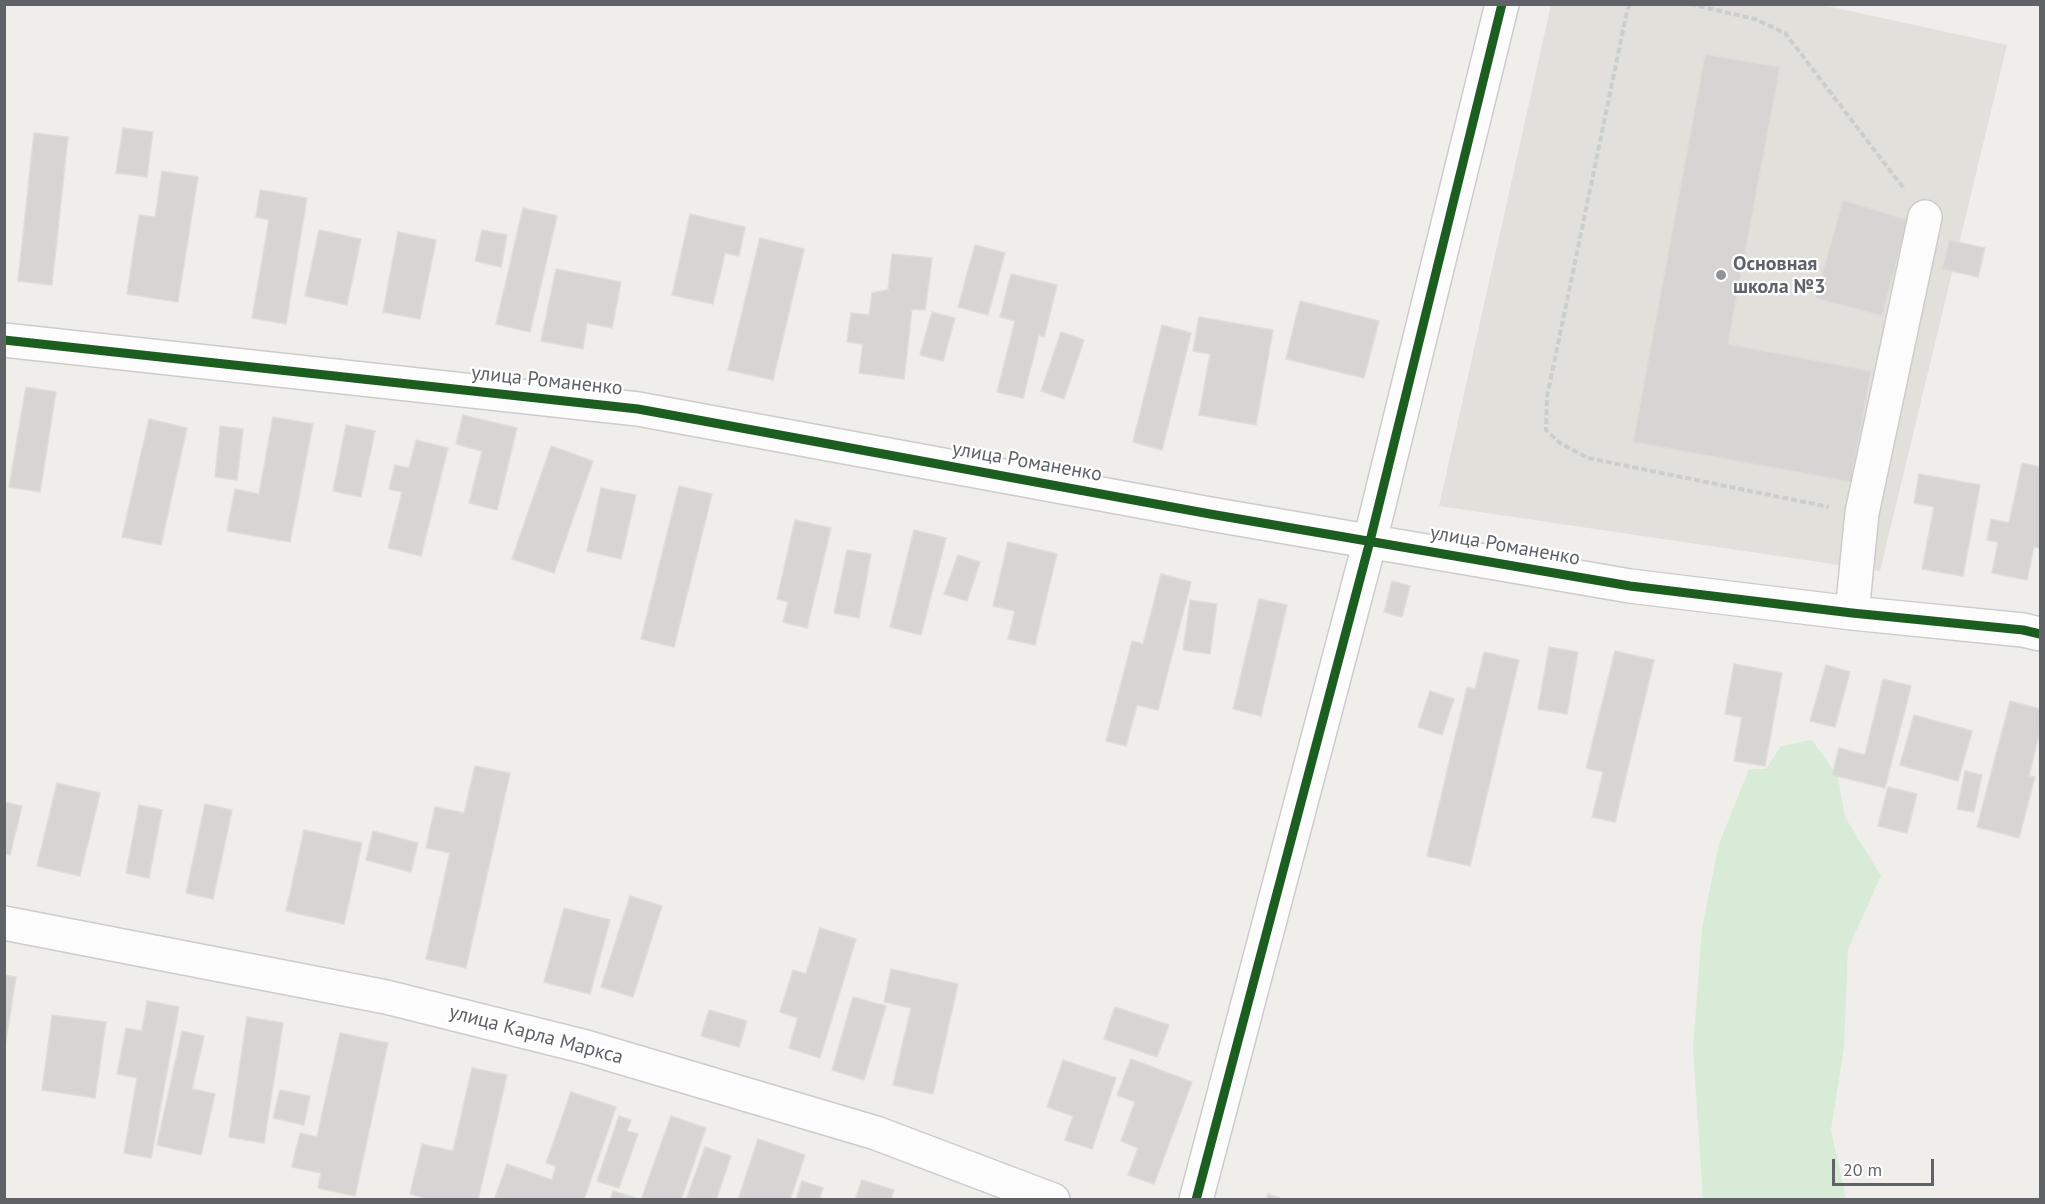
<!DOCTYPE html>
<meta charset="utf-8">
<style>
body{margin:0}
#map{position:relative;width:2045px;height:1204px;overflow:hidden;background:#efeeea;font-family:"PT Sans",sans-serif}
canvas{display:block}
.frame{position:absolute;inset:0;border:6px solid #5f6368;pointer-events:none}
.scale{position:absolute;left:1832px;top:1159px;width:102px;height:27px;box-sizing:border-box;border:3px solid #5f6368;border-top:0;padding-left:8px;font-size:18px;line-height:21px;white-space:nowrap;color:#5f6368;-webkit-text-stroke:4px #fff;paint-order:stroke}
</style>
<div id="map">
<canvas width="2045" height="1204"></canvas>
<div class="frame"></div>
<div class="scale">20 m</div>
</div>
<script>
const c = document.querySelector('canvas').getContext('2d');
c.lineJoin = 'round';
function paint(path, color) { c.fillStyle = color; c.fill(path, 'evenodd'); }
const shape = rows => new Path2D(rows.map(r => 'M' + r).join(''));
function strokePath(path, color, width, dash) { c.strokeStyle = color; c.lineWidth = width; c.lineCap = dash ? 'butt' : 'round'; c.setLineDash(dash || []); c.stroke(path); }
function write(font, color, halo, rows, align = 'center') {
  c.font = font + ' "PT Sans",sans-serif'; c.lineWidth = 4.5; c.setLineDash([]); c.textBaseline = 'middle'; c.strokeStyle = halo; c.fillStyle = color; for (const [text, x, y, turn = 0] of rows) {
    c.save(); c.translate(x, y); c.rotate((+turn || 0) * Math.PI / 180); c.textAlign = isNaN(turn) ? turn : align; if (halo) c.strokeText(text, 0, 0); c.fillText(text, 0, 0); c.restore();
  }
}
paint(shape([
 [1551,5,1822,5,2007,45,1880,571,1439,506]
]), '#e2e0da');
paint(shape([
 [1812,740,1838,777,1845,817,1881,876,1848,949,1844,1047,1831,1130,1846,1199,1703,1200,1693,1049,1702,928,1719,844,1749,769,1766,769,1781,746]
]), '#d8ebd6');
const building = shape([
 [1705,54,1780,67,1728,344,1871,371,1851,482,1633,442,1705,54],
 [123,128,153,132,147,177,116,173,123,128],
 [34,133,68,137,52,285,18,281,34,133],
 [162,171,198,177,178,302,127,294,139,215,155,217,162,171],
 [260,190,307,198,286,324,252,318,269,220,256,217,260,190],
 [1843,200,1908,220,1882,316,1815,298,1843,200],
 [523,208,557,216,530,332,496,324,523,208],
 [690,214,745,227,739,256,725,253,713,304,672,295,690,214],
 [319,230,361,239,347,305,305,296,319,230],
 [482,230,507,235,501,267,475,261,482,230],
 [398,232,436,240,420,319,383,312,398,232],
 [760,238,804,249,773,380,728,370,760,238],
 [1949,240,1985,248,1978,277,1942,269,1949,240],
 [975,245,1005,253,988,315,958,307,975,245],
 [892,254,932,258,925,310,912,309,904,379,859,373,863,344,847,342,851,313,869,315,872,293,888,290,892,254],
 [556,269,621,282,612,328,587,323,583,349,541,341,556,269],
 [1011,274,1057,285,1044,337,1039,335,1023,398,997,392,1015,321,1000,317,1011,274],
 [1300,301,1379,321,1364,378,1286,359,1300,301],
 [932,312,955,318,943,361,920,355,932,312],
 [1199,317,1273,330,1256,425,1199,415,1210,354,1193,351,1199,317],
 [1162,325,1191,333,1162,450,1133,442,1162,325],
 [1061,332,1084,340,1064,399,1041,391,1061,332],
 [26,387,56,392,40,492,9,487,26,387],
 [463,415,517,428,497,510,469,503,482,451,456,444,463,415],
 [273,417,313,424,290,542,227,531,235,489,259,494,273,417],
 [149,419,187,428,161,545,122,537,149,419],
 [346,425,375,431,361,497,333,491,346,425],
 [220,426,243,429,237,480,215,477,220,426],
 [416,440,448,448,421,556,388,548,402,492,389,489,395,465,409,468,416,440],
 [551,446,593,461,554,573,512,559,551,446],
 [2022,463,2040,467,2040,548,2034,547,2027,580,1992,573,1998,542,1987,540,1991,519,2009,523,2022,463],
 [1919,474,1980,485,1963,576,1922,569,1934,507,1914,503,1919,474],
 [679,486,712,494,674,647,641,639,679,486],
 [601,488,636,495,621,559,587,551,601,488],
 [795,520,831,528,807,628,783,622,788,602,777,599,795,520],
 [914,530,946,538,921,635,890,627,914,530],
 [1008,542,1057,554,1035,645,1008,639,1015,611,993,606,1008,542],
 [847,550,871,554,859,618,834,613,847,550],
 [958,555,980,562,967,601,944,594,958,555],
 [1161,574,1191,582,1158,710,1137,705,1126,746,1106,741,1132,641,1143,644,1161,574],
 [1392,581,1410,586,1402,617,1384,612,1392,581],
 [1259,599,1287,605,1261,716,1233,709,1259,599],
 [1190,600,1217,604,1210,654,1183,650,1190,600],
 [1549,647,1578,652,1567,714,1538,709,1549,647],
 [1615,651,1654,660,1615,822,1592,817,1603,772,1586,768,1615,651],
 [1484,652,1519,660,1470,866,1427,856,1467,687,1475,689,1484,652],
 [1734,664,1782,673,1765,766,1734,761,1742,717,1725,714,1734,664],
 [1826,665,1850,672,1835,727,1810,721,1826,665],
 [1883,679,1911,686,1885,788,1832,775,1839,748,1865,755,1883,679],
 [1430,691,1454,699,1442,735,1418,727,1430,691],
 [2010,701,2040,709,2040,731,2029,776,2035,777,2019,838,1977,827,2010,701],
 [1914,715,1972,731,1958,781,1900,765,1914,715],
 [475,766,510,773,466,968,426,959,450,853,426,848,435,807,464,813,475,766],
 [1965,771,1982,775,1974,812,1957,809,1965,771],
 [57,783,100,793,80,876,37,866,57,783],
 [1888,787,1917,794,1907,833,1878,826,1888,787],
 [4,802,22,806,10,855,4,853,4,802],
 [205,804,232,810,213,899,186,893,205,804],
 [139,805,162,810,149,878,126,873,139,805],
 [304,830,362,843,344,924,286,911,304,830],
 [373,831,418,843,411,872,366,860,373,831],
 [630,896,662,906,633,997,601,987,630,896],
 [564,908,610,920,590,994,544,982,564,908],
 [820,928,856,939,820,1058,789,1048,798,1018,780,1012,793,970,806,974,820,928],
 [891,969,958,984,933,1094,893,1085,911,1008,884,1002,891,969],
 [4,975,16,977,4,1053,4,975],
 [853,997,886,1006,864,1080,832,1070,853,997],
 [147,1001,179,1007,151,1158,124,1153,137,1078,117,1074,126,1028,142,1031,147,1001],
 [1115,1007,1169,1025,1157,1057,1104,1039,1115,1007],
 [709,1010,747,1021,739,1047,701,1036,709,1010],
 [52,1015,106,1022,95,1098,42,1090,52,1015],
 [247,1017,283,1023,264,1143,229,1137,247,1017],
 [182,1031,204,1036,192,1089,215,1094,201,1155,157,1145,182,1031],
 [340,1033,388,1043,355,1196,318,1188,321,1173,292,1167,300,1133,317,1137,340,1033],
 [1131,1059,1192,1082,1154,1184,1128,1175,1138,1148,1121,1141,1135,1102,1117,1095,1131,1059],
 [1063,1060,1116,1078,1092,1149,1065,1140,1073,1116,1047,1107,1063,1060],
 [472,1068,507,1075,478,1200,432,1200,410,1194,422,1144,453,1151,472,1068],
 [280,1090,310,1096,304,1125,273,1118,280,1090],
 [571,1092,616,1107,584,1200,494,1200,507,1164,552,1180,556,1166,546,1163,571,1092],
 [619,1116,631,1120,627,1131,638,1134,619,1188,597,1181,619,1116],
 [671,1116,706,1128,681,1200,641,1200,671,1116],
 [758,1139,805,1155,790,1200,738,1200,758,1139],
 [705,1147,731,1156,716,1200,686,1200,705,1147],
 [862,1180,894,1190,891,1200,855,1200,862,1180],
 [802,1181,823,1188,819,1200,796,1200,802,1181],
 [613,1191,635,1198,634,1200,610,1200,613,1191],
 [1268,1194,1286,1200,1266,1200,1268,1194]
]);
paint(building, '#d6d5d3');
strokePath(building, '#deddd9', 1.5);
const minor = shape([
 [4,340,638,409,1210,514,1630,586,1852,613,2023,630,2040,634],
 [1852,613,1862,513,1925,217],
 [4,923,386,997,586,1047,876,1133,1053,1200],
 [1196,1200,1370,541,1502,4]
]);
strokePath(minor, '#cbcccc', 36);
strokePath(shape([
 [1630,4,1627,11,1547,397,1546,430,1560,443,1588,458,1829,507],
 [1690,4,1755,19,1785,33,1905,190]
]), '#cacfcc', 4, [6, 3]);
strokePath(minor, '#fdfcfc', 33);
strokePath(shape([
 [4,340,638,409,1210,514,1630,586,1852,613,2023,630,2040,634],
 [1196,1200,1370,541,1502,4]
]), '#1b5e20', 9);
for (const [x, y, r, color] of [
 [1721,275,6,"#919496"]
]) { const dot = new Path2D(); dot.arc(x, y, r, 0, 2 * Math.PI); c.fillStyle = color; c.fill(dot); strokePath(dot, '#fff', 2); }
write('bold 20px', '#5f6368', '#fff', [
 ["Основная",1733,264],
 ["школа №3",1733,287]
], 'left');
write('20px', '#5f6368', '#fff', [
 ["улица Романенко",547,381,6],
 ["улица Романенко",1027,462,10],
 ["улица Романенко",1505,546,10],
 ["улица Карла Маркса",536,1035,15]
]);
</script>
